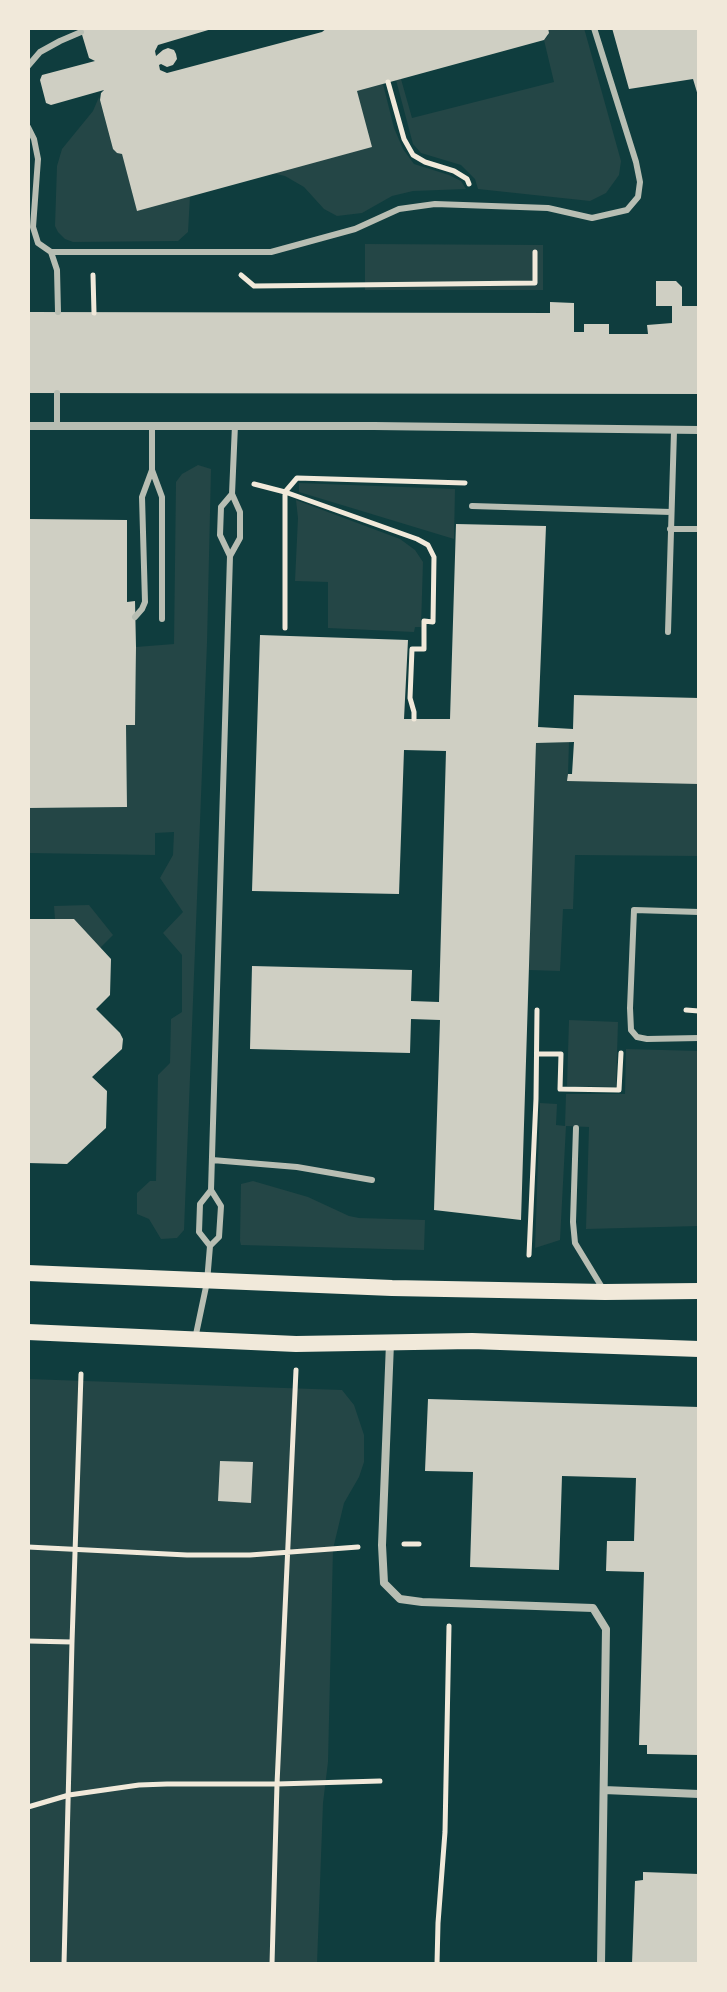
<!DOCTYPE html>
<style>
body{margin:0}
#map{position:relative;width:727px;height:1992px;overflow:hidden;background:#0f3d3e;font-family:Jost,sans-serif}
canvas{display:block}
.frame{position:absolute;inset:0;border:30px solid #f1e9da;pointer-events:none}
</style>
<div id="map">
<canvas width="727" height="1992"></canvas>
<div class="frame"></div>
</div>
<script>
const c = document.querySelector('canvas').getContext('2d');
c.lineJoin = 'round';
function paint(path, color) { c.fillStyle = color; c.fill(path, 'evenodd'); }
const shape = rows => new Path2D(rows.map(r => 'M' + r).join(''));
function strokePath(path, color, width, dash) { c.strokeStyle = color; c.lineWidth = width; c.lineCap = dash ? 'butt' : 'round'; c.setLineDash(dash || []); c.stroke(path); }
paint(shape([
 [548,28,584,28,621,161,619,175,606,193,590,201,478,189,475,179,461,165,421,153,413,144,396,80,401,79,412,118,554,82,544,40,548,36],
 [383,84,394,128,403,149,414,164,449,175,461,181,466,189,413,191,392,196,362,213,337,216,324,209,304,187,285,176,272,173,371,147,357,91],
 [99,97,113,149,117,153,122,154,137,210,190,196,188,232,178,241,73,242,65,239,58,232,55,226,57,166,62,149,93,111],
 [365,244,543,245,543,290,365,290],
 [198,465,211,469,207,643,184,1230,177,1238,161,1239,149,1219,137,1214,137,1193,150,1181,156,1181,158,1075,170,1063,171,1019,182,1012,182,955,163,933,183,912,160,878,173,855,174,832,155,833,155,855,28,853,28,808,127,807,126,725,135,725,136,647,174,644,176,482,182,474],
 [299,483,455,489,454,539,299,492],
 [296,500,400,539,415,550,423,562,421,627,415,627,414,632,328,628,328,582,295,581,298,518],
 [569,742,568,774,699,778,699,856,575,855,573,909,563,909,560,971,529,970,536,743],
 [89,905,113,935,100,948,55,919,54,906],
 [569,1020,618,1022,616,1087,567,1086],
 [626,1049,699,1051,699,1226,586,1229,589,1127,566,1126,560,1240,535,1248,540,1103,557,1104,556,1125,565,1126,566,1094,625,1094],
 [253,1181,308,1197,349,1216,359,1218,425,1220,424,1250,241,1245,240,1241,241,1184],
 [28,1379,342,1390,354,1405,364,1435,364,1462,359,1477,344,1503,333,1549,328,1762,323,1803,317,1964,28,1964]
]), '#244646');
paint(shape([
 [80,28,215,28,158,45,155,51,156,56,163,50,168,48,174,50,176,54,177,59,173,65,167,67,161,64,159,65,160,70,167,73,322,32,327,28,548,28,549,33,544,40,357,91,372,147,137,211,122,154,117,153,113,149,100,100,101,93,104,90,51,105,46,103,40,80,42,75,95,61,89,58],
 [612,28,699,28,699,99,693,79,629,89],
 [656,281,676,281,682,287,682,306,699,306,699,394,28,393,28,312,550,313,550,302,574,303,574,332,584,332,584,324,609,324,609,334,648,334,647,325,672,323,672,306,656,306],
 [28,519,127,520,127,602,135,601,136,647,135,725,126,725,127,807,28,808],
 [456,524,546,526,538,727,573,729,574,695,699,698,699,784,567,781,568,774,572,774,574,742,536,743,521,1220,434,1210,440,1020,411,1019,410,1053,250,1049,252,966,412,970,411,1001,439,1002,446,751,404,750,399,894,252,891,260,635,408,640,404,719,450,719],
 [28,919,74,919,111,959,110,995,96,1009,120,1033,123,1039,122,1049,92,1077,107,1091,106,1128,67,1164,28,1163],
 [428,1399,699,1407,699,1755,647,1754,647,1745,639,1745,644,1572,606,1571,607,1541,634,1541,636,1478,562,1476,559,1570,470,1567,473,1472,425,1471],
 [220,1461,253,1462,251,1503,218,1501],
 [643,1872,699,1874,699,1964,632,1964,635,1881,643,1880]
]), '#cfcfc3');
strokePath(shape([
 [388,82,404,139,413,155,425,162,454,171,467,179,469,184],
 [93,275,94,313],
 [241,275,254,286,535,283,535,252],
 [254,484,285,492,417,539,428,545,434,557,433,622,424,621,424,649,412,649,410,698,414,712,414,719],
 [285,628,285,492,297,478,465,483],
 [686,1010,699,1011],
 [537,1054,561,1054,560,1089,619,1090,621,1053],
 [529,1255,536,1099,537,1010],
 [404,1544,419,1544],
 [28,1547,187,1555,250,1555,358,1547],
 [28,1641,72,1642],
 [28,1807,69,1795,139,1785,167,1784,277,1784,380,1781],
 [64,1964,72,1642,81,1374],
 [272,1964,277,1784,296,1370],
 [437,1964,438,1923,445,1832,449,1626]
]), '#f1e9da', 5);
strokePath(shape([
 [28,66,40,52,60,41,81,32],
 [28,127,34,139,38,159,33,227,38,243,51,252,57,270,58,312],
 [51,252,271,252,355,229,399,209,435,204,548,208,592,218,627,210,638,197,640,182,636,162,594,28],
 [57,426,57,393],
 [152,470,162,497,162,619],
 [472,506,671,512],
 [670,529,699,529],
 [230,556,240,538,240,512,232,494,235,425],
 [135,617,142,609,145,602,142,497,152,470,152,426],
 [668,632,674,431],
 [699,912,634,910,630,1008,631,1030,637,1037,647,1039,699,1038],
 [576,1128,573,1222,575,1243,603,1289],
 [212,1160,297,1167,372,1180],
 [210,1246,199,1232,200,1204,211,1190],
 [195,1339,207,1282,210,1246,219,1237,221,1206,211,1190,230,556,220,535,221,507,232,494]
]), '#b8beb3', 6);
strokePath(shape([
 [28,426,374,426,699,430],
 [390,1343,382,1545,384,1583,400,1599,422,1602,593,1608,606,1629,601,1964],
 [604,1790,699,1794]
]), '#b8beb3', 8);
strokePath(shape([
 [28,1273,392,1288,605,1292,699,1291],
 [28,1332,296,1344,472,1341,699,1349]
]), '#f1e9da', 16);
</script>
